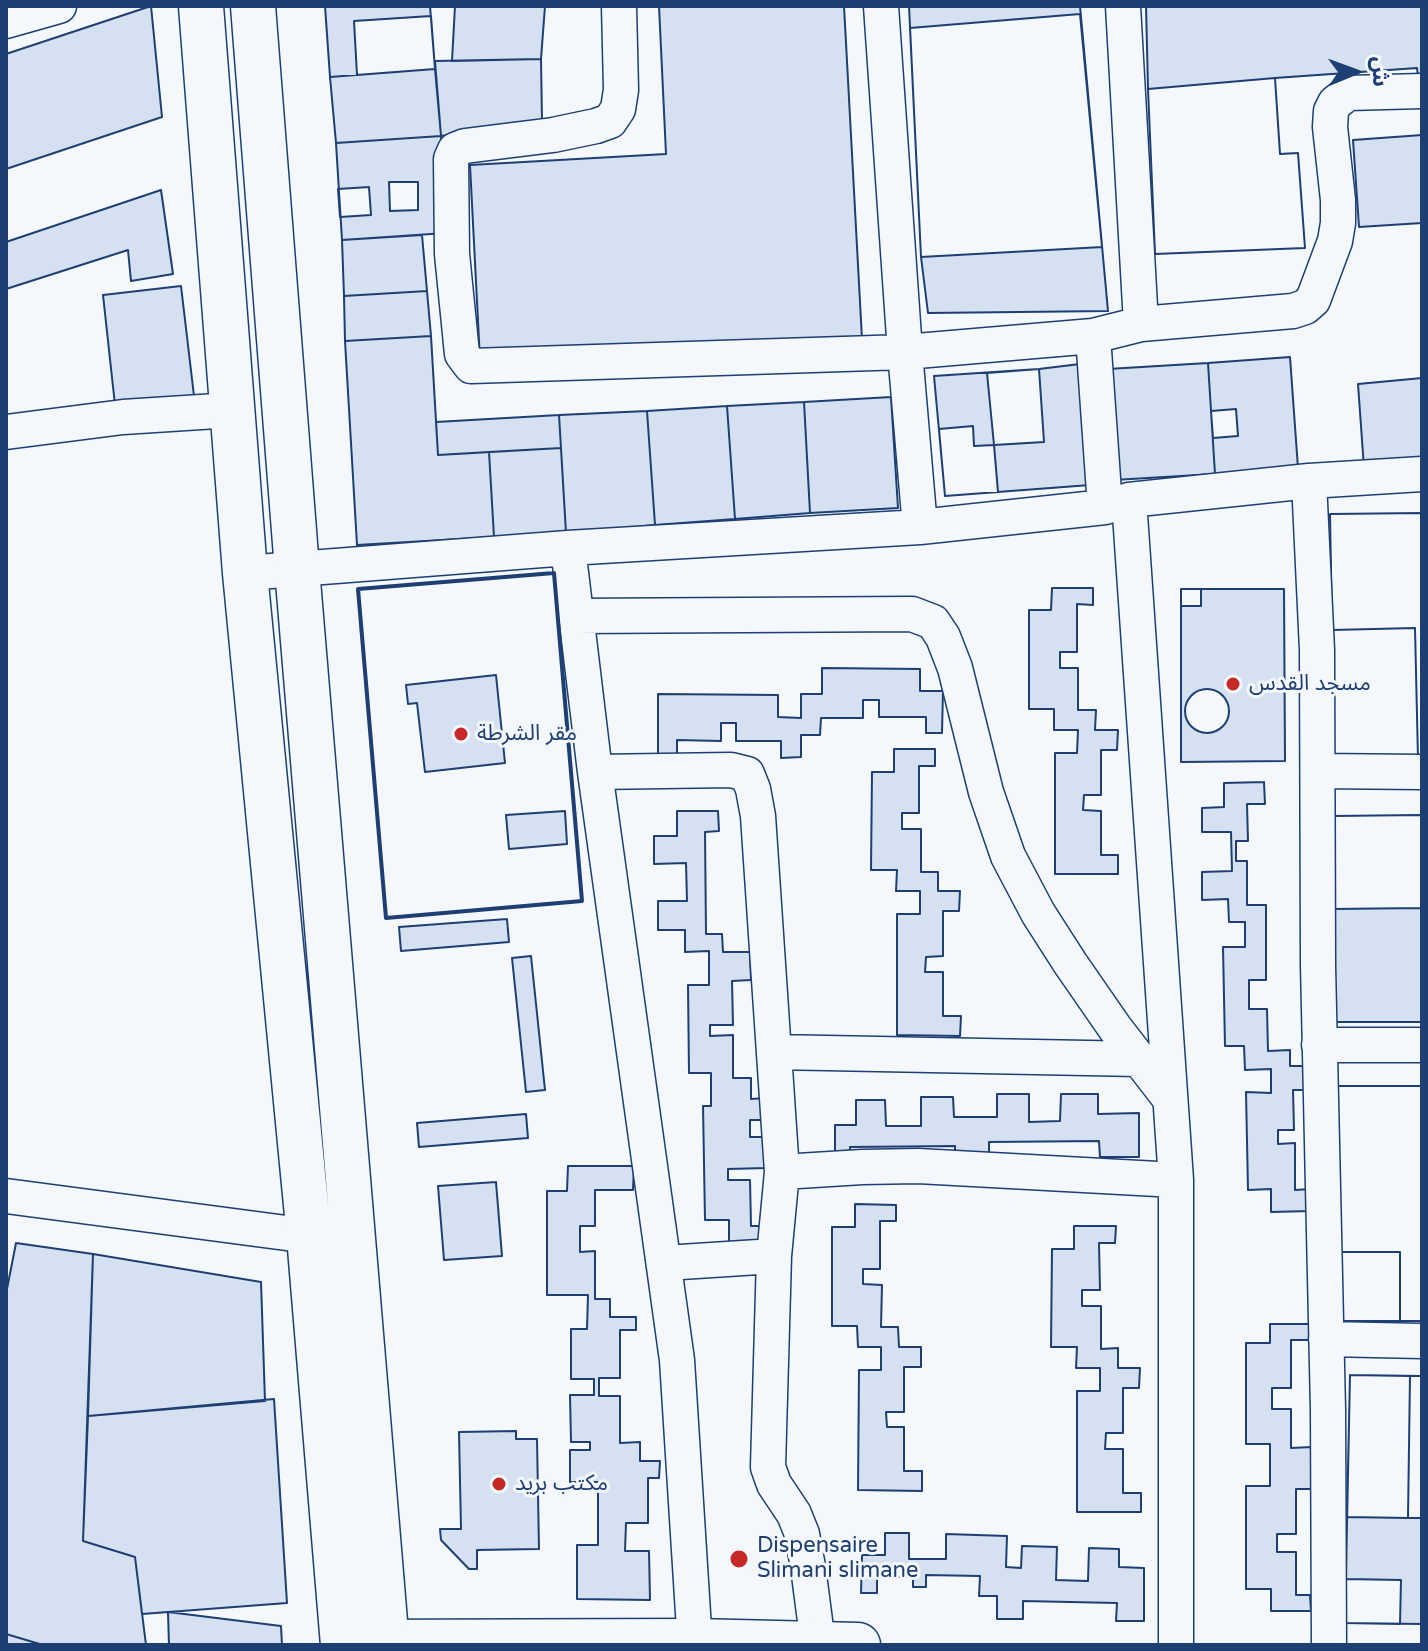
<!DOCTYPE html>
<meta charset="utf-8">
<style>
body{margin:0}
#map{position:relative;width:1428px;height:1651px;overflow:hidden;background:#f4f7fb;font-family:"Varela Round","Noto Sans Arabic",sans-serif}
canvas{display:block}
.frame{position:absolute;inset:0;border:8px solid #1d3f73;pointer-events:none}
.north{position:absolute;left:1316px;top:32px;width:80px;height:80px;-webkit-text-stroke:6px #f4f7fb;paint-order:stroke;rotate:89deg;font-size:22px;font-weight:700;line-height:32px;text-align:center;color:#1d3f73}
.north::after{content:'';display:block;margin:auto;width:28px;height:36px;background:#1d3f73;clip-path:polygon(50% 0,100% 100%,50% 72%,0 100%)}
</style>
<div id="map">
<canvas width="1428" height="1651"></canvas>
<div class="frame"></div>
<div class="north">ش</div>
</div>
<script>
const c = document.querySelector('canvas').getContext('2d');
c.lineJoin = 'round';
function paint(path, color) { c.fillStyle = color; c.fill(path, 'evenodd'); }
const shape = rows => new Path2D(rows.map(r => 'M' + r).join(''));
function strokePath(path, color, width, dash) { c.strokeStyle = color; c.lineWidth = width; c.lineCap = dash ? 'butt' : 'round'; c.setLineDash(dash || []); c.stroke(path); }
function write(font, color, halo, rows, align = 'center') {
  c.font = font + ' "Varela Round","Noto Sans Arabic",sans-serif'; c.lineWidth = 6; c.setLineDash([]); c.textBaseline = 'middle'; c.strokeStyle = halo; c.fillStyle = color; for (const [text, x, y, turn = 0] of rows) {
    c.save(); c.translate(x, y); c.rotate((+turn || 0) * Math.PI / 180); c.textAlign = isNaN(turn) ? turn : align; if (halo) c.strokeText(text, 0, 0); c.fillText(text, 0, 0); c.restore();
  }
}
const building = shape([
 [151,6,162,117,6,169,6,54,151,6],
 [325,6,430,6,435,69,330,77,325,6],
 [455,6,545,6,541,59,452,61,455,6],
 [659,6,844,6,862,339,480,360,470,165,666,154,659,6],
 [909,6,1080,6,1108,311,928,313,921,257,909,6],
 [1146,6,1422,6,1422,85,1419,85,1417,68,1275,78,1280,154,1298,153,1305,248,1155,254,1148,89,1146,6],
 [1080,14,1102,247,921,257,910,28,1080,14],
 [431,16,435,69,357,75,354,21,431,16],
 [541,59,542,122,441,136,435,61,541,59],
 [435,69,441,136,336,143,330,77,435,69],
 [1275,78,1280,154,1298,153,1305,248,1155,254,1148,89,1275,78],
 [1422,135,1422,223,1359,227,1353,140,1422,135],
 [441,136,446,233,342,240,336,143,441,136],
 [389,182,418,182,418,210,390,211,389,182],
 [369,187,371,215,340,217,338,189,369,187],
 [161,190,173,274,131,281,128,250,6,289,6,242,161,190],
 [422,235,427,291,344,296,342,240,422,235],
 [181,286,194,396,115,405,103,295,181,286],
 [427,291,431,336,345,341,344,296,427,291],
 [431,336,438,455,489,452,494,537,357,545,345,341,431,336],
 [1290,357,1298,468,1215,474,1208,363,1290,357],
 [1208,363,1215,474,1114,480,1108,369,1208,363],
 [1080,364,1090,485,945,496,934,376,1039,369,1080,364],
 [1039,369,1044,442,994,445,987,373,1039,369],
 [1422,378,1422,464,1364,468,1358,384,1422,378],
 [891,397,898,508,810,513,804,402,891,397],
 [804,402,810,513,735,519,727,406,804,402],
 [727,406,735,519,655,525,647,411,727,406],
 [1236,409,1238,436,1213,438,1211,411,1236,409],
 [647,411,655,525,566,533,559,415,647,411],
 [559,415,561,448,438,455,436,422,559,415],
 [973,426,974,446,994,445,998,492,945,496,939,429,973,426],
 [561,448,566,533,494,537,489,452,561,448],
 [1422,513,1422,759,1418,759,1415,628,1332,630,1330,514,1422,513],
 [1422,513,1422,759,1418,759,1415,628,1332,630,1330,514,1422,513],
 [1052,588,1093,588,1093,605,1077,604,1077,652,1060,652,1060,668,1078,668,1078,710,1096,710,1095,730,1118,730,1117,750,1101,750,1101,795,1084,795,1083,810,1101,811,1101,855,1118,855,1118,874,1055,874,1055,753,1077,753,1078,730,1054,730,1054,709,1029,709,1029,610,1051,610,1052,588],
 [1181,589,1284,589,1285,761,1181,762,1181,589],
 [1181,589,1201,589,1201,606,1181,606,1181,589],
 [822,668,920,669,920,691,943,691,942,733,926,733,926,717,879,717,879,700,863,700,863,718,821,718,820,735,801,735,801,757,781,758,781,741,736,741,736,723,721,723,721,741,677,740,677,758,658,758,658,694,778,695,778,717,801,718,801,694,822,694,822,668],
 [496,675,505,763,425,772,417,703,408,704,406,685,496,675],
 '1185 711a22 22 0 1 1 44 0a22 22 0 1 1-44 0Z',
 [894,749,935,749,935,766,919,766,919,813,902,813,902,829,921,829,921,872,938,872,938,891,960,891,959,911,943,911,943,956,926,957,925,972,943,972,943,1016,961,1016,960,1036,897,1035,897,914,920,914,920,891,896,891,897,870,871,870,872,772,894,772,894,749],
 [1264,782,1265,804,1247,804,1248,841,1236,841,1236,861,1247,861,1247,905,1266,905,1266,980,1249,980,1249,1009,1267,1009,1268,1051,1290,1050,1290,1066,1312,1066,1312,1090,1293,1090,1294,1130,1278,1130,1278,1144,1295,1143,1295,1190,1311,1189,1311,1211,1271,1212,1271,1189,1248,1190,1246,1092,1271,1093,1271,1069,1245,1070,1244,1046,1225,1046,1223,947,1245,947,1245,922,1229,922,1228,899,1202,900,1202,872,1232,871,1231,832,1202,832,1202,808,1224,807,1224,783,1264,782],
 [565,811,567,844,509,849,506,815,565,811],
 [677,811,718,811,719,831,705,832,706,934,722,934,723,952,750,952,751,980,732,981,733,1025,710,1025,710,1036,733,1035,733,1078,751,1078,751,1099,766,1098,766,1120,750,1120,750,1137,767,1137,767,1168,728,1169,728,1180,750,1180,751,1226,766,1226,767,1243,729,1244,729,1220,705,1220,703,1106,711,1106,711,1073,689,1073,688,985,709,985,709,951,685,952,685,930,658,930,658,901,687,901,686,863,654,864,654,836,677,836,677,811],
 [1422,815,1422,1022,1332,1022,1332,816,1422,815],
 [1422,815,1422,1022,1332,1022,1332,816,1422,815],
 [1422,908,1422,1022,1332,1022,1332,909,1422,908],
 [507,919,509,942,401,951,399,927,507,919],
 [531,956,545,1090,526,1092,512,958,531,956],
 [1336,1086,1422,1086,1422,1321,1335,1321,1336,1086],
 [1336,1086,1422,1086,1422,1321,1400,1321,1400,1252,1335,1252,1336,1086],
 [997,1094,1029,1094,1029,1122,1060,1121,1061,1094,1098,1094,1098,1114,1139,1113,1139,1157,1100,1157,1099,1141,989,1142,989,1161,955,1161,955,1146,850,1147,851,1165,835,1165,835,1125,856,1125,856,1100,885,1100,886,1126,921,1126,921,1097,953,1097,954,1117,997,1117,997,1094],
 [526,1114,528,1138,419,1147,417,1123,526,1114],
 [568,1166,634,1166,633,1190,595,1190,595,1226,580,1226,580,1252,595,1251,595,1299,610,1299,610,1317,636,1317,636,1330,620,1330,620,1378,599,1378,599,1396,620,1396,620,1443,640,1442,640,1461,660,1461,659,1478,648,1478,648,1523,626,1523,625,1551,649,1551,650,1600,577,1599,577,1545,598,1545,598,1482,570,1482,570,1450,590,1450,590,1442,571,1442,570,1395,594,1395,594,1379,571,1379,571,1329,587,1329,588,1295,547,1295,547,1191,567,1191,568,1166],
 [496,1182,502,1256,444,1260,438,1186,496,1182],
 [855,1204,896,1205,896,1221,880,1221,880,1269,863,1269,863,1284,882,1285,881,1327,898,1327,899,1347,921,1347,921,1367,904,1367,904,1412,886,1412,887,1427,904,1427,904,1471,922,1471,922,1491,858,1490,859,1370,881,1370,881,1347,858,1347,857,1326,832,1326,832,1227,855,1227,855,1204],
 [1074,1226,1116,1226,1115,1243,1099,1243,1100,1290,1082,1290,1082,1306,1101,1306,1101,1349,1118,1348,1118,1368,1140,1368,1139,1388,1123,1388,1123,1433,1106,1433,1105,1449,1123,1449,1123,1493,1141,1493,1141,1512,1077,1512,1077,1391,1100,1391,1100,1368,1076,1368,1077,1347,1051,1347,1052,1249,1074,1249,1074,1226],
 [16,1243,93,1254,83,1541,135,1557,146,1645,43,1645,6,1634,6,1294,16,1243],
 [1335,1252,1400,1252,1400,1321,1335,1321,1335,1252],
 [93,1254,261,1282,265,1401,88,1416,93,1254],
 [1270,1324,1309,1324,1310,1340,1291,1340,1291,1388,1272,1388,1272,1409,1291,1409,1291,1448,1312,1447,1312,1489,1296,1489,1296,1534,1277,1534,1277,1552,1296,1552,1296,1595,1310,1595,1311,1611,1271,1611,1271,1589,1246,1589,1246,1486,1270,1486,1270,1444,1246,1444,1246,1343,1270,1343,1270,1324],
 [1350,1375,1422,1376,1422,1624,1345,1623,1350,1375],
 [1350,1375,1410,1376,1408,1518,1347,1517,1350,1375],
 [1410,1376,1422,1376,1422,1518,1408,1518,1410,1376],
 [274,1399,287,1603,142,1614,135,1557,83,1541,88,1416,274,1399],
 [516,1431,516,1439,537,1439,539,1549,477,1550,477,1569,469,1569,441,1540,440,1529,461,1529,459,1432,516,1431],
 [885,1533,909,1533,909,1559,946,1559,946,1534,1007,1536,1006,1567,1021,1568,1022,1546,1057,1547,1056,1580,1088,1581,1089,1548,1119,1549,1119,1567,1144,1568,1144,1621,1116,1621,1117,1603,1023,1601,1023,1619,997,1619,997,1596,979,1596,980,1576,926,1575,926,1587,913,1587,913,1577,877,1577,877,1593,861,1593,862,1555,885,1555,885,1533],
 [1346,1579,1401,1580,1400,1624,1345,1623,1346,1579],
 [168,1612,281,1626,282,1645,169,1645,168,1612],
 [6,1634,43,1645,6,1645,6,1634]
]);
paint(building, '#d5e0f0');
strokePath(building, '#1d3f73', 2);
const minor = shape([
 [619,6,621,90,618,109,610,121,596,126,553,135,465,146,455,150,451,159,452,254,462,354,471,366,905,352,1093,336,1141,324,1293,311,1305,307,1313,300,1335,241,1338,223,1338,200,1330,127,1331,111,1335,103,1348,93,1422,91],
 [881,6,905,352,920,527],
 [1123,6,1141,324],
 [6,21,59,6],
 [1093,336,1105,507],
 [6,432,123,417,232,410],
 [1309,481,1317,650,1318,965,1328,1410,1329,1645],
 [1129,500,1176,1180,1176,1645],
 [568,548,595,772,677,1360,695,1645],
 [245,573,568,548,920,527,1105,507,1129,500,1309,481,1422,474],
 [576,616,912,614,933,622,943,637,955,668,986,792,1008,856,1038,913,1070,963,1115,1028,1170,1099],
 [1318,771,1422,772],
 [595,772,731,770,747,774,753,789,758,816,782,1172,774,1256,768,1467,774,1484,794,1514,802,1534,808,1567,818,1644],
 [1319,1045,1422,1045],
 [774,1052,1139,1059],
 [782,1172,862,1167,918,1166,1176,1180],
 [6,1196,309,1236],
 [665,1263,774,1256],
 [1326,1339,1422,1341]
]);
const secondary = shape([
 [349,1642,695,1641,858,1645]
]);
const primary = shape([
 [201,6,245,573,309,1236,343,1645],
 [253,6,297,569,387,1645]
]);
strokePath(minor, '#1d3f73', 37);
strokePath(secondary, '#1d3f73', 47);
strokePath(primary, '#1d3f73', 47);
strokePath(minor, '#f4f7fb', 34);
strokePath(secondary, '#f4f7fb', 44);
strokePath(primary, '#f4f7fb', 44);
strokePath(shape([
 [554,573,582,901,386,918,358,589,554,573]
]), '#1d3f73', 4);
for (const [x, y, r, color] of [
 [1233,684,8,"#c62828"],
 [461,734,8,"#c62828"],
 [499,1484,8,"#c62828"],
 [739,1559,10,"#c62828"]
]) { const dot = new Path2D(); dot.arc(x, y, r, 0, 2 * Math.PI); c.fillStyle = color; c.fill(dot); strokePath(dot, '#f4f7fb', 3); }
write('22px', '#1d3f73', '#f4f7fb', [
 ["مسجد القدس",1249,684],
 ["مقر الشرطة",477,734],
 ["مكتب بريد",515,1484],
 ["Dispensaire",757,1546],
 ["Slimani slimane",757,1571]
], 'left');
</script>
